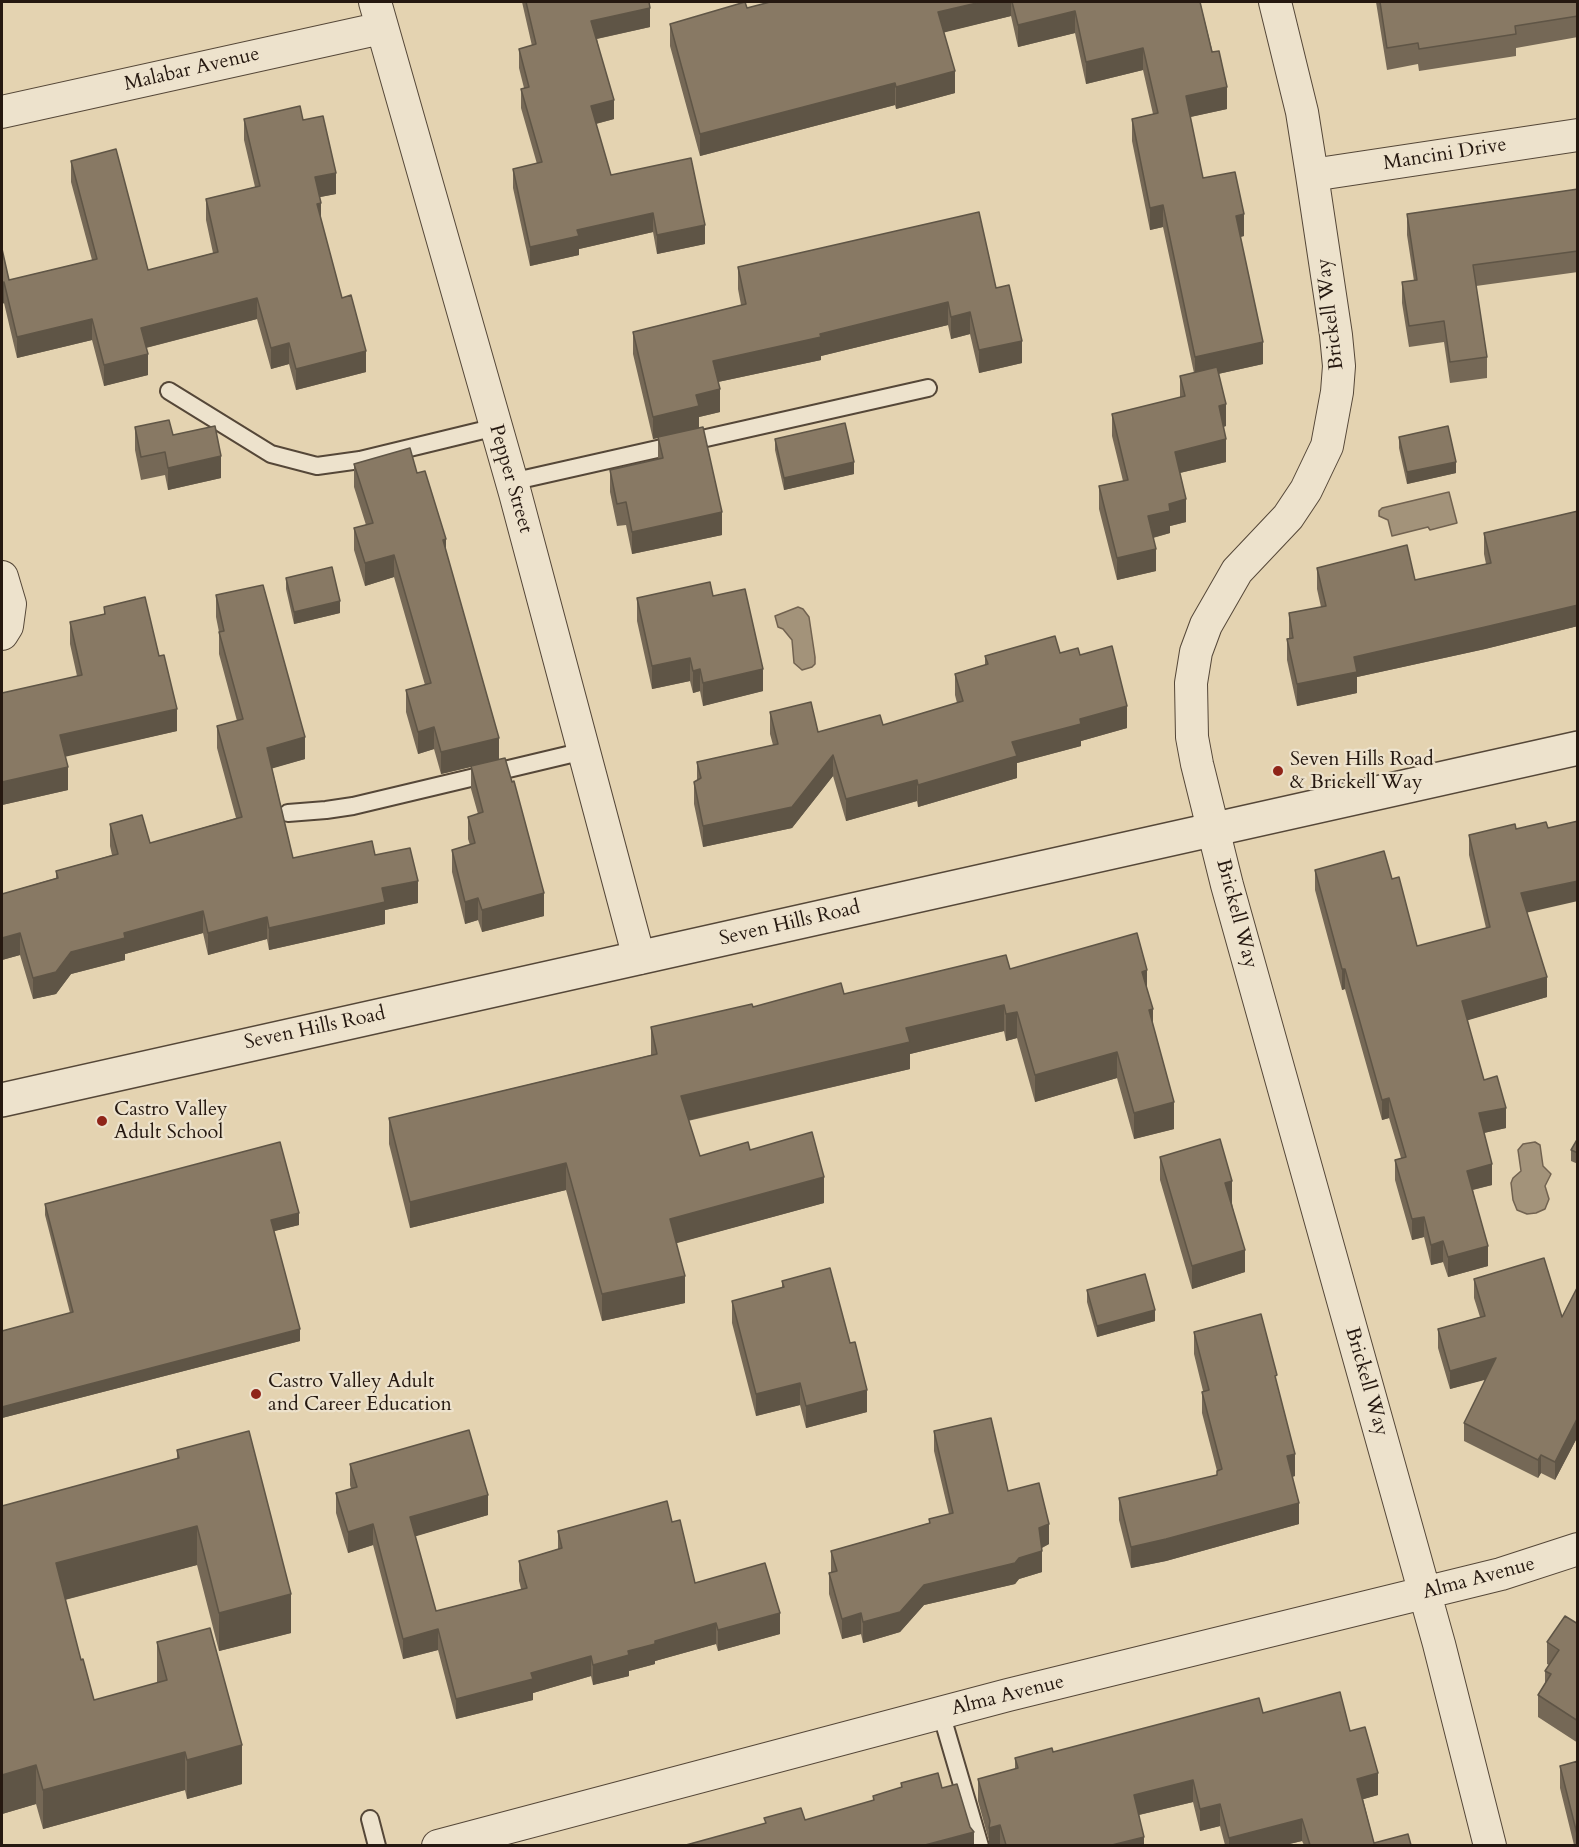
<!DOCTYPE html>
<style>
body{margin:0}
#map{position:relative;width:1579px;height:1847px;overflow:hidden;background:#e4d3b1;font-family:Cardo,serif}
canvas{display:block}
.frame{position:absolute;inset:0;border:3px solid #251810;pointer-events:none}
</style>
<div id="map">
<canvas width="1579" height="1847"></canvas>
<div class="frame"></div>
</div>
<script>
const c = document.querySelector('canvas').getContext('2d');
c.lineJoin = 'round';
function paint(path, color) { c.fillStyle = color; c.fill(path, 'evenodd'); }
const shape = rows => new Path2D(rows.map(r => 'M' + r).join(''));
function strokePath(path, color, width, dash) { c.strokeStyle = color; c.lineWidth = width; c.lineCap = dash ? 'butt' : 'round'; c.setLineDash(dash || []); c.stroke(path); }
function write(font, color, halo, rows, align = 'center') {
  c.font = font + ' Cardo,serif'; c.lineWidth = 4.5; c.setLineDash([]); c.textBaseline = 'middle'; c.strokeStyle = halo; c.fillStyle = color; for (const [text, x, y, turn = 0] of rows) {
    c.save(); c.translate(x, y); c.rotate((+turn || 0) * Math.PI / 180); c.textAlign = isNaN(turn) ? turn : align; if (halo) c.strokeText(text, 0, 0); c.fillText(text, 0, 0); c.restore();
  }
}
const water = shape([
 [1449,492,1457,523,1430,530,1428,527,1392,536,1388,520,1379,516,1379,511,1382,508,1449,492],
 [798,607,803,609,809,617,815,657,815,664,812,667,802,670,794,663,792,640,783,629,778,627,775,616,798,607],
 [1535,1142,1540,1145,1543,1166,1551,1174,1545,1186,1549,1199,1545,1209,1536,1213,1527,1214,1517,1210,1513,1200,1511,1183,1513,1178,1521,1171,1518,1150,1523,1144,1535,1142]
]);
paint(water, '#a3937a');
strokePath(water, '#716250', 1.5);
const service = shape([
 [169,391,271,454,317,466,360,460,496,427],
 [511,482,928,388],
 [288,813,326,810,353,806,584,751],
 [941,1713,980,1846],
 [370,1819,377,1846]
]);
const minor = shape([
 [375,2,515,493,639,958],
 [1275,2,1302,112,1312,175,1336,335,1339,366,1337,392,1327,446,1306,490,1288,517,1237,571,1206,625,1196,652,1191,683,1192,737,1197,764,1227,885,1439,1644,1490,1846],
 [2,112,382,28],
 [1312,175,1578,135],
 [2,577,10,604,7,626,2,634],
 [438,1846,1008,1695,1501,1574,1578,1549]
]);
const tertiary = shape([
 [2,1100,1578,748]
]);
strokePath(service, '#554738', 20);
strokePath(minor, '#554738', 34);
strokePath(tertiary, '#554738', 36);
strokePath(service, '#ede2cc', 16);
strokePath(minor, '#ede2cc', 32);
strokePath(tertiary, '#ede2cc', 33);
paint(shape([
 [522,2,649,2,650,27,597,39,614,119,596,124,611,175,705,244,657,254,653,232,579,249,579,255,530,266,513,188,513,169,537,164,521,108,521,89,524,88,519,68,519,49,532,46],
 [770,2,1200,2,1227,109,1190,117,1203,178,1244,236,1240,237,1263,364,1218,374,1226,426,1223,427,1226,462,1180,473,1186,522,1170,526,1170,533,1153,538,1156,571,1117,580,1099,509,1099,486,1123,481,1112,436,1112,414,1180,398,1180,376,1194,373,1163,227,1150,230,1132,141,1132,119,1153,114,1143,70,1086,84,1075,33,1018,47,1011,16,944,32,955,93,896,109,895,105,700,156,670,46,670,24,747,8],
 [1376,2,1578,2,1578,37,1516,48,1516,56,1419,71,1418,64,1387,70],
 [244,119,303,120,336,194,320,197,321,220,342,298,366,372,296,390,289,364,271,369,257,319,146,348,148,375,104,386,92,340,17,358,4,303,2,304,2,249,9,280,92,260,71,182,71,161,148,270,213,253,206,220,206,199,255,187,244,140],
 [1578,189,1578,272,1476,286,1487,357,1487,378,1450,383,1444,342,1409,347,1402,303,1402,282,1414,281,1407,235,1407,214],
 [738,267,996,288,1022,363,979,373,970,334,951,339,948,325,821,356,821,360,718,382,720,412,699,417,699,428,722,535,632,554,626,525,617,526,610,492,610,470,658,459,658,438,653,439,633,354,633,332,741,305,738,289],
 [135,427,173,435,221,478,168,490,165,475,141,480,135,450],
 [1399,437,1456,473,1407,484,1399,448],
 [775,439,854,474,784,490,775,450],
 [354,464,417,473,446,551,499,760,544,916,482,932,478,920,465,924,452,872,452,850,470,845,468,839,468,817,478,814,471,789,471,767,441,774,434,749,418,754,406,712,406,690,425,685,394,577,365,586,354,550,354,528,366,525,354,487],
 [1578,511,1578,626,1485,649,1357,677,1357,693,1297,706,1287,660,1287,639,1289,638,1289,613,1321,607,1317,589,1317,568,1415,580,1486,564,1484,554,1484,533],
 [286,578,340,613,294,624,286,589],
 [216,595,305,759,272,768,293,858,375,855,418,903,385,910,385,924,269,950,267,939,208,955,203,933,125,954,125,960,71,974,56,994,33,999,20,955,2,960,2,894,56,878,56,871,112,855,110,846,110,824,150,843,236,818,217,748,217,726,237,721,219,654,219,632,216,617],
 [713,596,763,691,703,706,700,691,693,693,690,681,652,689,637,621,637,598],
 [104,607,177,731,65,756,68,790,2,805,77,676,70,644,70,622,104,614],
 [1060,653,1080,655,1127,728,1081,741,1081,746,1017,763,1017,778,918,807,917,801,846,821,833,776,792,828,703,847,694,804,694,782,697,780,697,762,773,745,770,734,770,712,818,732,883,725,957,703,955,695,955,674,985,665,985,656],
 [1469,835,1527,912,1547,997,1467,1020,1484,1080,1506,1128,1484,1133,1492,1185,1473,1190,1488,1266,1448,1277,1443,1262,1431,1265,1424,1237,1412,1240,1395,1180,1395,1160,1401,1158,1389,1118,1382,1120,1345,989,1342,990,1315,890,1315,870,1392,879,1417,946,1486,928,1469,855],
 [1010,969,1147,989,1153,1025,1174,1129,1134,1139,1117,1078,1035,1102,1017,1038,1006,1041,1004,1031,910,1054,910,1069,688,1121,700,1156,750,1150,824,1203,676,1243,685,1303,602,1321,566,1190,410,1228,389,1144,389,1118,651,1055,651,1027,753,1007],
 [1578,1138,1578,1164,1571,1161,1571,1150],
 [1160,1157,1232,1203,1245,1272,1192,1289,1160,1180],
 [45,1204,299,1225,274,1231,300,1341,2,1418,2,1331,70,1313,45,1215],
 [1474,1279,1562,1317,1578,1286,1578,1436,1555,1480,1541,1473,1538,1478,1464,1441,1464,1423,1486,1379,1450,1389,1438,1348,1438,1329,1480,1317,1474,1298],
 [782,1281,850,1343,867,1412,806,1428,800,1405,756,1416,732,1323,732,1301,782,1288],
 [1087,1290,1155,1321,1097,1337,1087,1302],
 [1194,1332,1277,1385,1295,1476,1292,1477,1299,1524,1166,1561,1131,1568,1119,1520,1119,1498,1217,1475,1217,1471,1202,1413,1202,1392,1203,1391,1194,1354],
 [934,1431,1008,1491,1049,1544,1042,1548,1042,1572,1019,1579,1015,1584,924,1605,900,1632,863,1643,861,1634,842,1639,829,1594,829,1573,831,1572,831,1551,929,1523,929,1519,949,1514,934,1451],
 [177,1450,291,1633,219,1651,197,1565,65,1600,81,1660,94,1700,157,1683,157,1642,242,1784,187,1799,185,1790,43,1829,36,1804,2,1814,2,1506,177,1459],
 [350,1464,488,1515,415,1536,436,1611,521,1589,519,1581,519,1561,558,1549,558,1531,672,1522,695,1583,780,1634,718,1651,716,1644,655,1661,655,1664,629,1671,629,1676,593,1685,591,1676,533,1693,533,1700,456,1719,438,1650,403,1659,373,1545,348,1553,336,1513,336,1493,351,1489,350,1485],
 [1578,1624,1578,1743,1538,1717,1538,1695,1545,1684,1545,1671,1549,1665,1547,1664,1547,1642],
 [1263,1713,1350,1731,1378,1795,1363,1799,1374,1843,1411,1845,1304,1845,1302,1841,1285,1845,1225,1845,1220,1826,1200,1831,1193,1802,1139,1815,1144,1845,989,1845,989,1841,978,1801,978,1779,1015,1769,1015,1758,1053,1752],
 [1578,1761,1578,1845,1574,1845,1560,1788,1560,1766]
]), '#756856');
paint(shape([
 [981,2,1011,2,1011,16,938,34,938,12],
 [650,8,650,27,591,40,591,21],
 [1075,11,1075,33,1018,47,1018,25],
 [1143,48,1143,70,1086,84,1086,62],
 [955,71,955,93,896,109,896,87],
 [895,83,895,105,700,156,700,134],
 [1227,87,1227,109,1186,118,1186,96],
 [614,100,614,119,591,125,591,106],
 [336,173,336,194,315,198,315,177],
 [321,203,321,224,317,204],
 [1163,205,1163,227,1150,230,1150,208],
 [653,213,653,232,579,249,579,255,530,266,530,247,577,230],
 [1244,214,1244,236,1236,238,1236,216],
 [705,225,705,244,657,254,657,235],
 [4,282,4,303,2,304,2,283],
 [257,298,257,319,141,349,141,328],
 [948,302,948,325,821,356,821,360,713,383,713,361],
 [970,312,970,334,951,339,951,317],
 [92,319,92,340,17,358,17,337],
 [1022,341,1022,363,979,373,979,350],
 [1263,342,1263,364,1195,379,1195,357],
 [289,343,289,364,271,369,271,348],
 [366,351,366,372,296,390,296,369],
 [148,354,148,375,104,386,104,365],
 [720,389,720,412,699,417,699,429,653,439,653,417,696,395],
 [1226,404,1226,426,1219,428,1219,406],
 [1226,439,1226,462,1175,474,1175,452],
 [221,456,221,478,168,490,168,468],
 [854,462,854,474,784,490,784,478],
 [1456,462,1456,473,1407,484,1407,472],
 [1186,499,1186,522,1170,526,1170,533,1148,539,1148,516,1169,504],
 [722,512,722,535,632,554,632,532],
 [446,539,446,561,443,540],
 [1156,549,1156,571,1117,580,1117,558],
 [394,555,394,577,365,586,365,563],
 [340,601,340,613,294,624,294,612],
 [1578,605,1578,626,1485,649,1357,677,1357,693,1297,706,1297,684,1354,657],
 [690,658,690,681,652,689,652,666],
 [700,669,700,691,693,693,693,671],
 [763,669,763,691,703,706,703,683],
 [1127,706,1127,728,1081,741,1081,746,1017,763,1017,778,918,807,918,785,1012,742,1080,719],
 [177,709,177,731,60,758,60,735],
 [434,727,434,749,418,754,418,732],
 [305,737,305,759,267,770,267,748],
 [499,738,499,760,441,774,441,752],
 [833,755,833,776,792,828,703,847,703,826],
 [68,767,68,790,2,805,2,782],
 [917,780,917,801,846,821,846,799],
 [418,881,418,903,385,910,385,924,269,950,269,928,382,888],
 [1578,881,1578,901,1521,914,1521,893],
 [544,893,544,916,482,932,482,910],
 [478,898,478,920,465,924,465,902],
 [203,911,203,933,125,954,125,960,71,974,56,994,33,999,33,978,71,952,124,933],
 [267,917,267,939,208,955,208,933],
 [20,933,20,955,2,960,2,938],
 [1342,969,1345,969,1345,989,1342,990],
 [1147,970,1147,997,1142,972],
 [1547,977,1547,997,1462,1022,1462,1001],
 [1004,1005,1004,1031,910,1054,910,1069,681,1122,681,1096,906,1028],
 [1153,1009,1153,1036,1149,1010],
 [1017,1012,1017,1038,1006,1041,1006,1014],
 [1117,1052,1117,1078,1035,1102,1035,1075],
 [1389,1098,1389,1118,1382,1120,1382,1100],
 [1174,1102,1174,1129,1134,1139,1134,1113],
 [1506,1108,1506,1128,1479,1134,1479,1113],
 [566,1163,566,1190,410,1228,410,1202],
 [1492,1164,1492,1185,1467,1191,1467,1171],
 [824,1177,824,1203,670,1245,670,1219],
 [1232,1181,1232,1203,1225,1205,1225,1183],
 [299,1213,299,1225,271,1232,271,1220],
 [1424,1217,1424,1237,1412,1240,1412,1219],
 [1443,1241,1443,1262,1431,1265,1431,1245],
 [1488,1246,1488,1266,1448,1277,1448,1257],
 [1245,1250,1245,1272,1192,1289,1192,1266],
 [685,1276,685,1303,602,1321,602,1294],
 [1155,1310,1155,1321,1097,1337,1097,1326],
 [300,1329,300,1341,2,1418,2,1407],
 [1496,1358,1496,1377,1450,1389,1450,1371],
 [800,1383,800,1405,756,1416,756,1394],
 [867,1390,867,1412,806,1428,806,1406],
 [1578,1417,1578,1436,1555,1480,1555,1462],
 [1295,1454,1295,1476,1287,1478,1287,1456],
 [1541,1455,1541,1473,1538,1478,1538,1460],
 [488,1495,488,1515,410,1538,410,1517],
 [1299,1503,1299,1524,1166,1561,1131,1568,1131,1547],
 [373,1524,373,1545,348,1553,348,1532],
 [1049,1524,1049,1544,1039,1549,1039,1528],
 [197,1526,197,1565,56,1602,56,1563],
 [1042,1551,1042,1572,1019,1579,1015,1584,924,1605,900,1632,863,1643,863,1622,924,1585],
 [291,1594,291,1633,219,1651,219,1613],
 [780,1613,780,1634,718,1651,718,1630],
 [861,1613,861,1634,842,1639,842,1619],
 [716,1623,716,1644,655,1661,655,1664,629,1671,629,1676,593,1685,593,1665,655,1641],
 [438,1629,438,1650,403,1659,403,1639],
 [591,1656,591,1676,533,1693,533,1700,456,1719,456,1699,531,1673],
 [242,1745,242,1784,187,1799,187,1760],
 [185,1752,185,1790,43,1829,43,1790],
 [36,1765,36,1804,2,1814,2,1775],
 [1378,1773,1378,1795,1357,1801,1357,1779],
 [1193,1780,1193,1802,1134,1816,1134,1795],
 [1220,1804,1220,1826,1200,1831,1200,1809],
 [1302,1819,1302,1841,1285,1845,1229,1845,1229,1838],
 [1000,1825,1000,1845,989,1845,989,1828],
 [974,1832,974,1845,925,1845],
 [1144,1837,1144,1845,1112,1845]
]), '#5f5546');
const building = shape([
 [526,2,649,2,650,8,591,21,614,100,591,106,611,175,691,158,705,225,657,235,653,213,577,230,579,236,530,247,513,169,542,162,521,89,529,87,519,49,536,44,526,2],
 [745,2,747,8,770,2,981,2,938,12,955,71,896,87,895,83,700,134,670,24,745,2],
 [1012,2,1200,2,1212,52,1219,51,1227,87,1186,96,1203,178,1235,172,1244,214,1236,216,1263,342,1195,357,1163,205,1150,208,1132,119,1158,113,1143,48,1086,62,1075,11,1018,25,1012,2],
 [1380,2,1578,2,1578,16,1515,26,1516,34,1419,49,1418,43,1387,48,1380,2],
 [300,106,303,120,323,116,336,173,315,177,321,203,317,204,342,298,351,295,366,351,296,369,289,343,271,348,257,298,141,328,148,354,104,365,92,319,17,337,4,282,2,283,2,249,9,280,97,259,71,161,116,149,148,270,218,252,206,199,260,186,244,119,300,106],
 [1578,189,1578,251,1473,265,1487,357,1450,362,1444,321,1409,326,1402,282,1417,280,1407,214,1578,189],
 [979,212,996,288,1009,285,1022,341,979,350,970,312,951,317,948,302,820,334,821,337,713,361,720,389,696,395,699,406,653,417,633,332,746,304,738,267,979,212],
 [1217,367,1226,404,1219,406,1226,439,1175,452,1186,499,1169,504,1170,511,1148,516,1156,549,1117,558,1099,486,1128,480,1112,414,1185,396,1180,376,1217,367],
 [169,420,173,435,215,426,221,456,168,468,165,452,141,457,135,427,169,420],
 [845,423,854,462,784,478,775,439,845,423],
 [1448,426,1456,462,1407,472,1399,437,1448,426],
 [703,427,722,512,632,532,626,502,617,504,610,470,663,458,658,437,703,427],
 [410,448,417,473,425,471,446,539,443,540,499,738,441,752,434,727,418,732,406,690,431,683,394,555,365,563,354,528,373,523,354,464,410,448],
 [1578,511,1578,605,1485,627,1354,657,1357,672,1297,684,1287,639,1293,638,1289,613,1326,606,1317,568,1407,545,1415,580,1491,563,1484,533,1578,511],
 [332,567,340,601,294,612,286,578,332,567],
 [710,582,713,596,745,589,763,669,703,683,700,669,693,671,690,658,652,666,637,598,710,582],
 [263,585,305,737,267,748,293,858,372,841,375,855,410,848,418,881,382,888,385,902,269,928,267,917,208,933,203,911,124,933,125,938,71,952,56,972,33,978,20,933,2,938,2,894,58,878,56,871,118,854,110,824,142,815,150,843,242,817,217,726,243,719,219,632,224,631,216,595,263,585],
 [145,597,159,656,164,655,177,709,60,735,68,767,2,782,2,693,82,675,70,622,105,614,104,607,145,597],
 [1055,636,1060,653,1078,648,1080,655,1112,646,1127,706,1080,719,1081,724,1012,742,1017,756,918,785,917,780,846,799,833,755,792,807,703,826,694,782,701,778,697,762,778,744,770,712,811,702,818,732,880,715,883,725,963,701,955,674,988,664,985,656,1055,636],
 [505,758,512,782,514,781,544,893,482,910,478,898,465,902,452,850,475,843,468,817,483,812,471,766,505,758],
 [1578,821,1578,881,1521,893,1547,977,1462,1001,1484,1080,1497,1076,1506,1108,1479,1113,1492,1164,1467,1171,1488,1246,1448,1257,1443,1241,1431,1245,1424,1217,1412,1219,1395,1160,1406,1157,1389,1098,1382,1100,1345,969,1342,969,1315,870,1384,851,1392,879,1399,877,1417,946,1490,927,1469,835,1515,824,1516,829,1546,822,1548,828,1578,821],
 [1137,933,1147,970,1142,972,1153,1009,1149,1010,1174,1102,1134,1113,1117,1052,1035,1075,1017,1012,1006,1014,1004,1005,906,1028,910,1042,681,1096,700,1156,748,1142,750,1150,812,1132,824,1177,670,1219,685,1276,602,1294,566,1163,410,1202,389,1118,657,1054,651,1027,752,1004,753,1007,841,983,844,994,1006,955,1010,969,1137,933],
 [1578,1138,1578,1153,1571,1150,1578,1138],
 [1220,1139,1232,1181,1225,1183,1245,1250,1192,1266,1160,1157,1220,1139],
 [280,1142,299,1213,271,1220,300,1329,2,1407,2,1331,73,1312,45,1204,280,1142],
 [1544,1258,1562,1317,1578,1286,1578,1417,1555,1462,1541,1455,1538,1460,1464,1423,1496,1358,1450,1371,1438,1329,1485,1316,1474,1279,1544,1258],
 [830,1268,850,1343,855,1342,867,1390,806,1406,800,1383,756,1394,732,1301,784,1287,782,1281,830,1268],
 [1145,1274,1155,1310,1097,1326,1087,1290,1145,1274],
 [1261,1314,1277,1375,1275,1376,1295,1454,1287,1456,1299,1503,1166,1539,1131,1547,1119,1498,1217,1475,1217,1471,1222,1469,1202,1392,1209,1390,1194,1332,1261,1314],
 [991,1418,1008,1491,1039,1483,1049,1524,1039,1528,1042,1551,1019,1558,1015,1563,924,1585,900,1612,863,1622,861,1613,842,1619,829,1573,837,1571,831,1551,930,1523,929,1519,953,1513,934,1431,991,1418],
 [469,1430,488,1495,410,1517,436,1611,527,1588,519,1561,562,1548,558,1531,667,1501,672,1522,680,1520,695,1583,765,1563,780,1613,718,1630,716,1623,655,1641,655,1644,628,1651,629,1655,593,1665,591,1656,531,1673,533,1679,456,1699,438,1629,403,1639,373,1524,348,1532,336,1493,357,1487,350,1464,469,1430],
 [249,1431,291,1594,219,1613,197,1526,56,1563,81,1660,83,1659,94,1700,167,1680,157,1642,210,1628,242,1745,187,1760,185,1752,43,1790,36,1765,2,1775,2,1506,179,1458,177,1450,249,1431],
 [1565,1616,1578,1624,1578,1721,1538,1695,1551,1674,1545,1671,1559,1650,1547,1642,1565,1616],
 [1340,1692,1350,1731,1365,1727,1378,1773,1357,1779,1374,1843,1408,1834,1411,1845,1310,1845,1302,1819,1229,1838,1220,1804,1200,1809,1193,1780,1134,1795,1144,1837,1112,1845,1006,1845,1000,1825,989,1828,990,1821,978,1779,1018,1768,1015,1758,1052,1748,1053,1752,1259,1698,1263,1713,1340,1692],
 [1578,1761,1578,1838,1560,1766,1578,1761],
 [938,1773,942,1788,957,1784,970,1827,974,1832,925,1845,686,1845,766,1823,764,1818,801,1808,805,1820,874,1800,873,1796,902,1787,901,1783,938,1773]
]);
paint(building, '#887964');
strokePath(building, '#5f5546', 1.5);
for (const [x, y, r, color] of [
 [1278,771,6,"#8f2418"],
 [102,1121,6,"#8f2418"],
 [256,1394,6,"#8f2418"]
]) { const dot = new Path2D(); dot.arc(x, y, r, 0, 2 * Math.PI); c.fillStyle = color; c.fill(dot); strokePath(dot, '#ede2cc', 2); }
write('20px', '#251810', '#ede2cc', [
 ["Malabar Avenue",192,70,-13],
 ["Mancini Drive",1445,155,-9],
 ["Brickell Way",1331,314,-97],
 ["Pepper Street",510,479,74],
 ["Brickell Way",1236,914,75],
 ["Seven Hills Road",790,924,-13],
 ["Seven Hills Road",315,1029,-12],
 ["Brickell Way",1366,1382,74],
 ["Alma Avenue",1479,1579,-15],
 ["Alma Avenue",1008,1696,-14]
]);
write('20px', '#251810', '#ede2cc', [
 ["Seven Hills Road",1290,760],
 ["& Brickell Way",1290,783],
 ["Castro Valley",114,1110],
 ["Adult School",114,1133],
 ["Castro Valley Adult",268,1382],
 ["and Career Education",268,1405]
], 'left');
</script>
